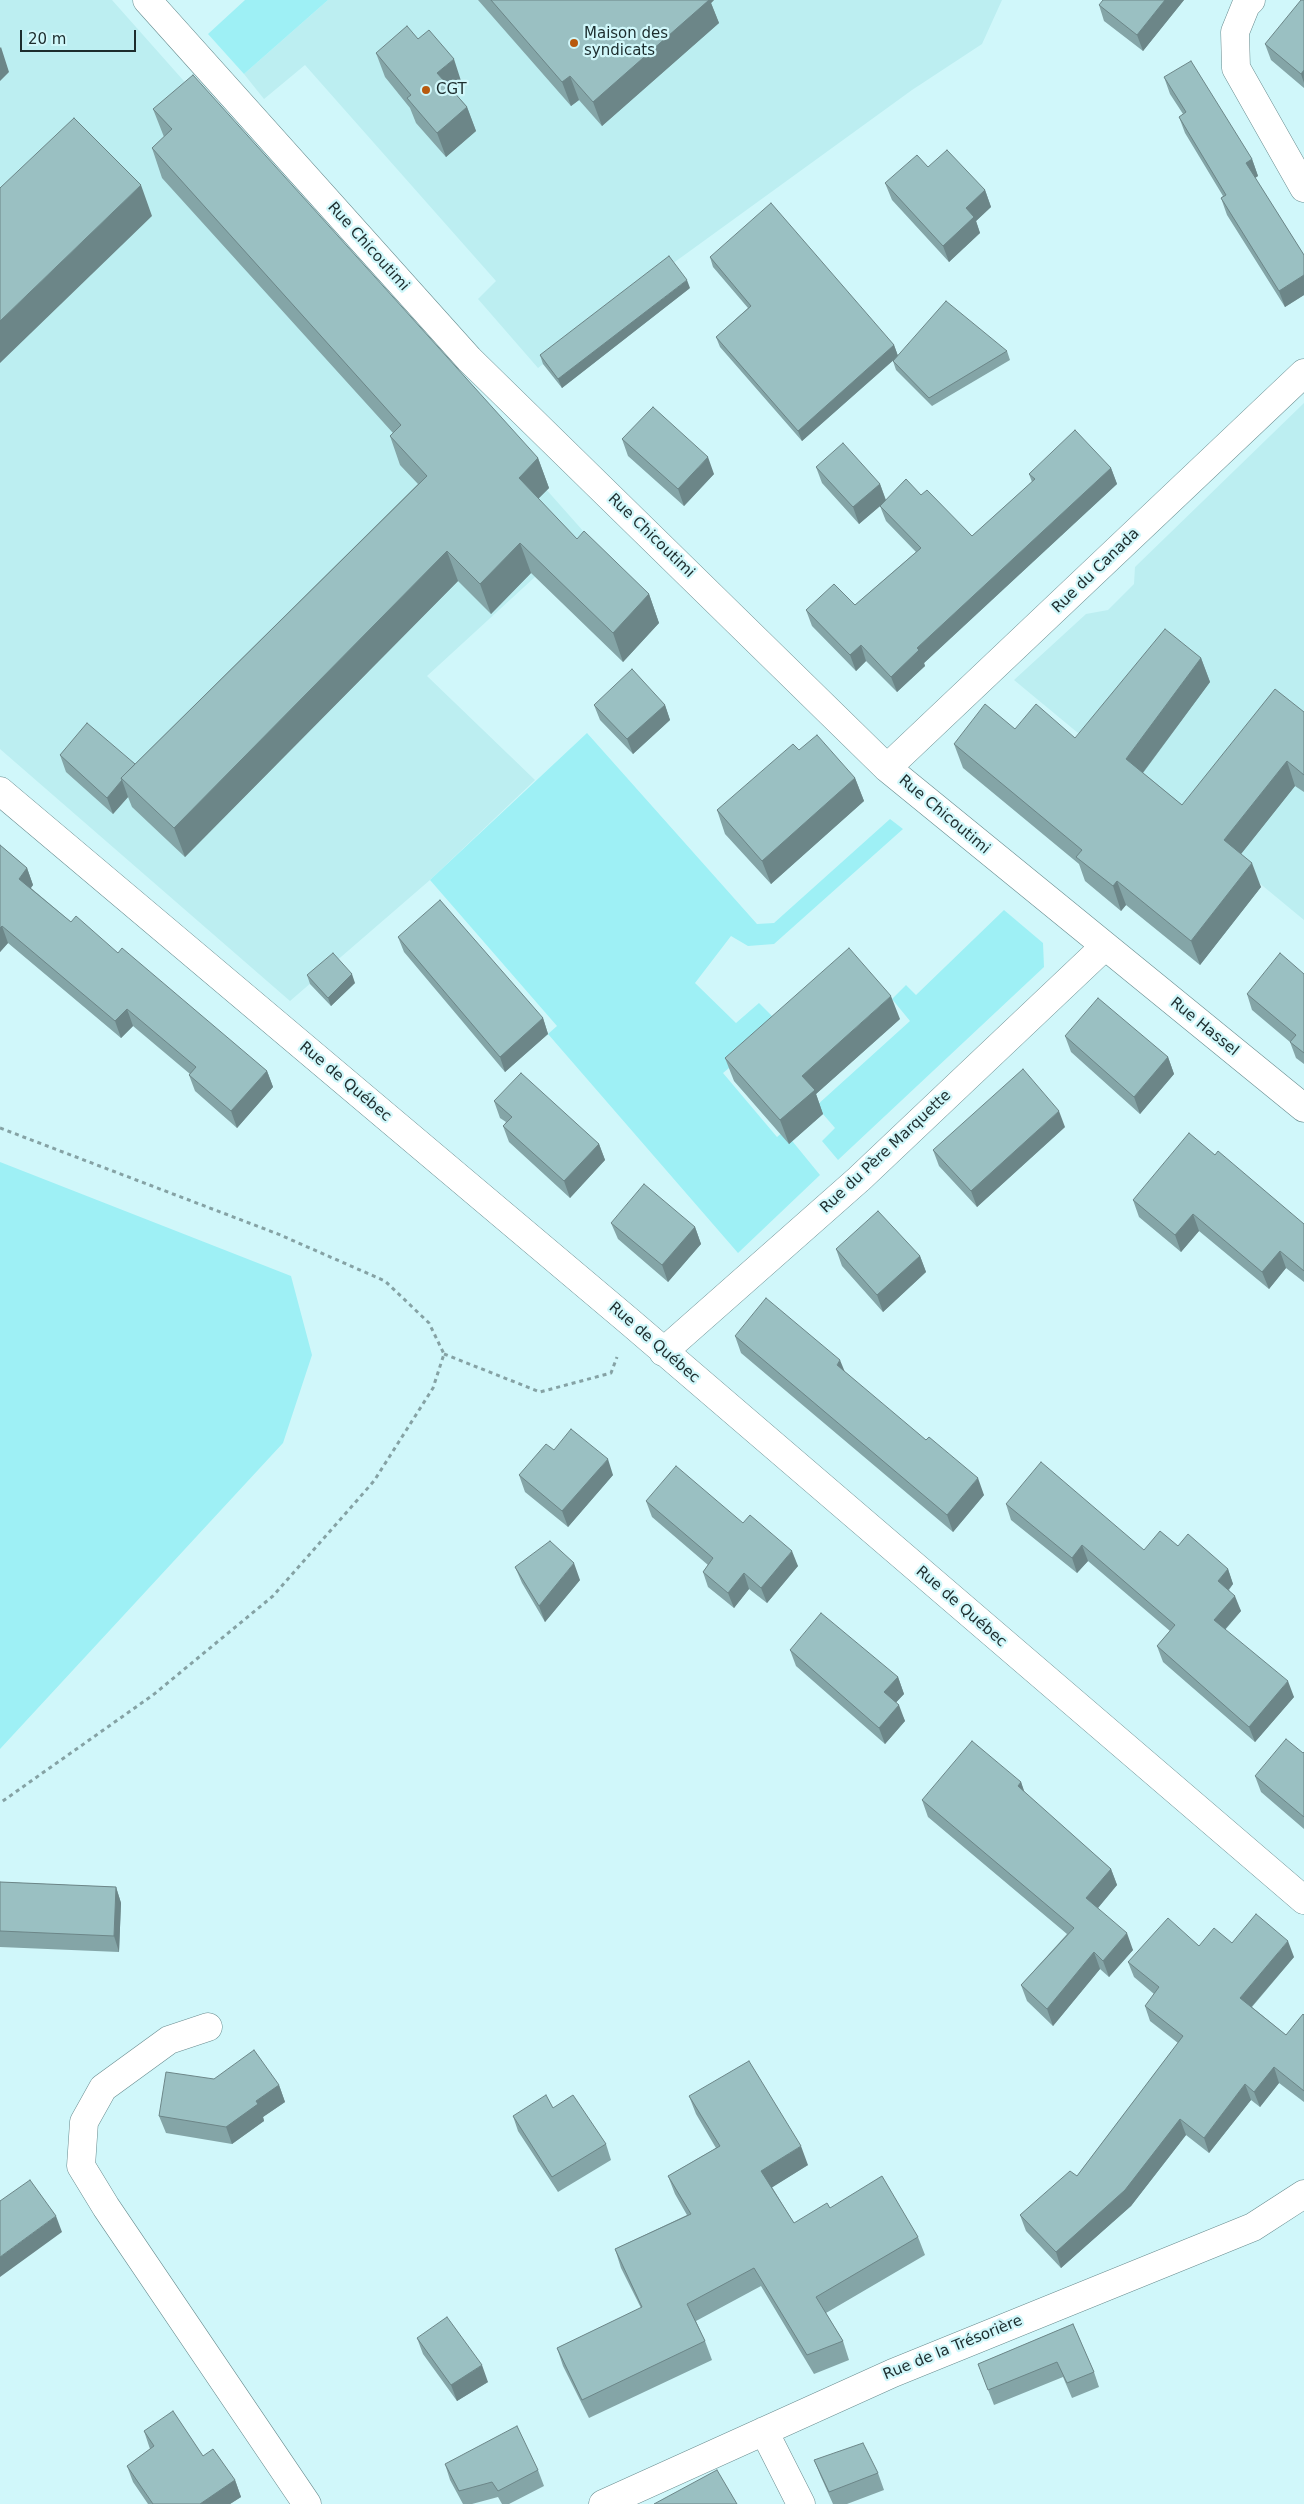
<!DOCTYPE html>
<meta charset="utf-8">
<style>
body{margin:0}
#map{position:relative;width:1304px;height:2504px;overflow:hidden;background:#d0f7fa;font-family:"DejaVu Sans",sans-serif}
canvas{display:block}
.scale{position:absolute;left:20px;top:30px;width:116px;height:22px;box-sizing:border-box;border:2px solid #1c2c2d;border-top:0;padding-left:6px;font-size:15px;line-height:18px;white-space:nowrap;color:#1c2c2d;-webkit-text-stroke:4px #d0f7fa;paint-order:stroke}
</style>
<div id="map">
<canvas width="1304" height="2504"></canvas>
<div class="scale">20 m</div>
</div>
<script>
const c = document.querySelector('canvas').getContext('2d');
c.lineJoin = 'round';
function paint(path, color) { c.fillStyle = color; c.fill(path, 'evenodd'); }
const shape = rows => new Path2D(rows.map(r => 'M' + r).join(''));
function strokePath(path, color, width, dash) { c.strokeStyle = color; c.lineWidth = width; c.lineCap = dash ? 'butt' : 'round'; c.setLineDash(dash || []); c.stroke(path); }
function write(font, color, halo, rows, align = 'center') {
  c.font = font + ' "DejaVu Sans",sans-serif'; c.lineWidth = 4.5; c.setLineDash([]); c.textBaseline = 'middle'; c.strokeStyle = halo; c.fillStyle = color; for (const [text, x, y, turn = 0] of rows) {
    c.save(); c.translate(x, y); c.rotate((+turn || 0) * Math.PI / 180); c.textAlign = isNaN(turn) ? turn : align; if (halo) c.strokeText(text, 0, 0); c.fillText(text, 0, 0); c.restore();
  }
}
paint(shape([
 [0,0,112,0,584,532,427,676,535,780,430,880,290,1001,0,749],
 [328,0,1002,0,982,44,912,90,672,264,538,368,478,299,496,281,305,65,264,99,244,74],
 [1304,403,1304,920,1014,680,1086,614,1108,610,1134,584,1135,567]
]), '#bceef1');
paint(shape([
 [245,0,328,0,244,74,208,34],
 [587,733,757,924,774,923,890,819,903,829,774,944,748,946,731,936,695,983,736,1023,759,1003,781,1025,723,1073,777,1137,784,1131,820,1175,738,1253,548,1034,557,1026,430,880],
 [1004,910,1043,943,1044,967,838,1160,822,1141,835,1128,816,1106,910,1021,892,999,906,985,916,995],
 [0,1162,291,1276,312,1355,283,1443,0,1749]
]), '#9ef0f5');
const minor = shape([
 [147,0,469,359,887,768,1304,1108],
 [1251,0,1246,5,1235,32,1236,68,1304,188],
 [887,768,1304,373],
 [0,791,630,1322,1304,1900],
 [663,1352,859,1179,1104,947],
 [208,2027,169,2040,103,2088,84,2122,81,2166,106,2207,307,2504],
 [764,2431,801,2504],
 [603,2504,893,2373,1253,2227,1304,2194]
]);
strokePath(minor, '#678b8e', 29);
strokePath(shape([
 [0,1128,278,1234,385,1281,429,1323,444,1354,433,1388,374,1481,273,1596,153,1695,0,1803],
 [444,1354,540,1392,611,1373,617,1357]
]), '#85a2a4', 3, [4, 4]);
strokePath(minor, '#fff', 28);
paint(shape([
 [478,0,714,0,711,3,719,23,602,126,579,100,571,106],
 [1184,0,1143,51,1104,21,1099,5],
 [1304,0,1304,88,1271,60,1265,44],
 [418,39,462,84,453,91,467,107,476,131,446,157,416,123,410,108,385,77,376,53],
 [1164,77,1252,159,1258,176,1255,178,1304,255,1304,295,1285,307,1227,215,1221,198,1223,196,1185,133,1179,117,1183,114,1170,94],
 [153,109,538,458,549,488,538,499,577,539,649,594,659,623,623,662,531,573,491,614,458,581,185,857,132,807,128,797,113,814,66,772,60,755,135,764,418,484,400,465,390,436,393,433,162,178,152,148,164,137],
 [928,167,985,190,991,207,976,221,980,233,949,262,892,200,885,183],
 [710,257,894,345,898,356,1007,351,1010,360,932,406,896,370,893,361,896,358,802,441,720,347,716,337,748,308,713,267],
 [690,288,562,388,543,364,540,355],
 [622,439,714,474,684,506,628,456],
 [816,467,880,484,886,500,921,495,972,536,1032,482,1029,474,1111,468,1117,484,924,663,925,666,897,692,866,661,856,671,812,626,806,610,855,605,916,552,886,521,880,506,859,524,822,483],
 [1201,658,1210,682,1143,773,1182,805,1304,712,1304,792,1295,786,1241,854,1261,887,1200,965,1126,905,1121,911,1085,881,1079,864,963,768,954,744,1015,729,1075,738],
 [594,705,665,705,670,720,633,754,600,720],
 [799,750,855,778,864,801,771,884,725,834,717,810],
 [0,845,27,868,33,885,31,888,71,922,118,953,267,1071,273,1087,237,1128,195,1091,189,1075,190,1074,133,1026,121,1038,8,943,0,952],
 [398,937,543,1018,548,1034,505,1072,404,952],
 [1304,974,1304,1064,1296,1058,1290,1042,1252,1010,1247,994],
 [307,975,355,983,331,1006,310,984],
 [900,1019,816,1094,823,1114,789,1144,734,1081,725,1058],
 [1065,1036,1168,1057,1174,1074,1140,1114,1071,1052],
 [494,1101,599,1144,605,1160,570,1198,509,1142,503,1126,506,1122,500,1118],
 [1065,1127,977,1207,939,1166,933,1150],
 [1215,1155,1304,1224,1304,1282,1286,1268,1269,1289,1199,1231,1181,1252,1139,1217,1133,1200],
 [611,1223,695,1227,701,1244,668,1282,618,1239],
 [836,1249,920,1256,926,1272,883,1312,842,1266],
 [735,1336,844,1371,984,1495,953,1532,741,1353],
 [554,1450,613,1475,568,1527,525,1492,519,1475],
 [646,1501,743,1523,798,1566,767,1603,749,1589,734,1608,708,1587,703,1572,708,1565,652,1517],
 [1006,1504,1144,1550,1178,1546,1228,1569,1233,1584,1229,1590,1241,1611,1225,1630,1294,1697,1255,1742,1163,1662,1157,1646,1170,1631,1088,1561,1077,1573,1011,1520],
 [515,1567,580,1580,545,1622,522,1583],
 [790,1650,898,1677,904,1694,896,1702,905,1721,885,1744,796,1666],
 [1304,1752,1304,1829,1261,1792,1255,1776,1303,1753],
 [1021,1782,1024,1792,1111,1869,1117,1885,1098,1908,1133,1950,1109,1977,1100,1969,1053,2026,1027,2001,1021,1985,1067,1934,928,1817,922,1800],
 [0,1882,116,1887,121,1903,119,1952,0,1947],
 [1232,1943,1294,1957,1252,2007,1286,2035,1304,2015,1304,2102,1279,2083,1260,2107,1251,2100,1209,2153,1186,2135,1131,2206,1061,2268,1026,2231,1020,2215,1077,2176,1178,2043,1150,2021,1145,2006,1154,1994,1134,1977,1128,1962,1199,1946],
 [214,2079,279,2085,285,2102,263,2117,264,2121,232,2144,166,2133,159,2116],
 [689,2096,808,2165,772,2187,794,2223,830,2208,918,2237,925,2255,826,2313,843,2341,849,2360,814,2374,761,2286,696,2321,705,2341,712,2360,589,2418,563,2366,557,2348,641,2308,621,2268,615,2249,687,2215,675,2194,668,2176,716,2148,696,2114],
 [553,2108,606,2144,611,2160,558,2192,518,2131,513,2116],
 [1073,2324,1094,2372,1099,2387,1072,2398,1063,2377,994,2405,978,2364],
 [417,2338,488,2382,457,2401,423,2354],
 [144,2431,203,2456,235,2480,241,2497,230,2504,148,2504,133,2482,127,2466,150,2449],
 [814,2460,878,2473,884,2490,847,2504,833,2504,821,2477],
 [445,2464,538,2470,544,2486,509,2504,502,2504,498,2497,472,2504,463,2504,450,2480]
]), '#84a5a7');
paint(shape([
 [702,0,714,0,711,3,719,23,602,126,593,102],
 [1165,0,1184,0,1143,51,1137,35],
 [1,47,9,72,0,81,0,48],
 [454,59,462,84,446,98,437,73],
 [1304,70,1304,83,1301,74],
 [570,76,579,100,571,106,562,82],
 [467,107,476,131,446,157,437,133],
 [1252,159,1258,176,1252,180,1246,163],
 [141,185,152,216,0,363,0,321],
 [985,190,991,207,976,221,980,233,949,262,943,246,966,208],
 [1304,275,1304,295,1285,307,1279,291],
 [687,280,690,288,562,388,558,379],
 [894,345,898,356,802,441,798,431],
 [708,457,714,474,684,506,678,489],
 [538,458,549,488,529,508,519,478],
 [1111,468,1117,484,924,663,925,666,897,692,891,677,917,648],
 [880,484,886,501,859,524,853,507],
 [520,543,531,573,491,614,480,584],
 [447,551,458,581,185,857,174,828],
 [649,594,659,623,623,662,613,633],
 [861,645,866,661,856,671,850,655],
 [1201,658,1210,682,1135,783,1126,759],
 [665,705,670,720,633,754,627,739],
 [1287,761,1295,786,1233,864,1224,840],
 [855,778,864,801,771,884,762,861],
 [122,780,128,797,113,814,107,798],
 [1252,863,1261,887,1200,965,1191,941],
 [27,868,33,885,25,895,19,879],
 [1117,881,1126,905,1121,911,1113,886],
 [2,926,8,943,0,952,0,928],
 [352,974,355,983,331,1006,328,998],
 [891,996,900,1019,816,1094,823,1114,789,1144,780,1120,802,1076],
 [127,1009,133,1026,121,1038,115,1021],
 [543,1018,548,1034,505,1072,500,1057],
 [1168,1057,1174,1074,1140,1114,1134,1097],
 [267,1071,273,1087,237,1128,231,1111],
 [1059,1111,1065,1127,977,1207,971,1191],
 [599,1144,605,1160,570,1198,564,1181],
 [1193,1214,1199,1231,1181,1252,1175,1235],
 [695,1227,701,1244,668,1282,662,1265],
 [1280,1251,1286,1268,1269,1289,1262,1272],
 [920,1256,926,1272,883,1312,877,1295],
 [840,1360,847,1377,837,1365],
 [608,1459,613,1475,568,1527,562,1511],
 [978,1478,984,1495,953,1532,947,1515],
 [1082,1545,1088,1561,1077,1573,1072,1558],
 [792,1551,798,1566,767,1603,761,1588],
 [574,1563,580,1580,545,1622,539,1606],
 [1228,1569,1233,1584,1223,1596,1218,1581],
 [744,1573,749,1589,734,1608,728,1593],
 [1235,1596,1241,1611,1219,1636,1214,1620],
 [898,1677,904,1694,890,1709,884,1692],
 [1288,1681,1294,1697,1255,1742,1249,1727],
 [899,1705,905,1721,885,1744,879,1728],
 [1021,1782,1027,1799,1018,1786],
 [1111,1869,1117,1885,1092,1915,1086,1898],
 [116,1887,121,1903,119,1952,114,1936],
 [1127,1933,1133,1950,1109,1977,1103,1961],
 [1288,1941,1294,1957,1246,2013,1240,1998],
 [1094,1952,1100,1969,1053,2026,1047,2009],
 [1274,2067,1279,2083,1260,2107,1254,2092],
 [1245,2084,1251,2100,1209,2153,1204,2138],
 [279,2085,285,2102,263,2117,264,2121,232,2144,226,2127,256,2101],
 [1180,2119,1186,2135,1131,2206,1061,2268,1056,2252],
 [801,2146,808,2165,768,2190,761,2171],
 [56,2216,62,2232,0,2277,0,2257],
 [482,2365,488,2382,457,2401,451,2385],
 [235,2480,241,2497,230,2504,200,2504]
]), '#6c8688');
const building = shape([
 [491,0,709,0,593,102,570,76,562,82,491,0],
 [1103,0,1165,0,1137,35,1099,5,1103,0],
 [1301,0,1304,0,1304,70,1301,74,1265,44,1301,0],
 [407,26,418,39,429,30,454,59,437,73,467,107,437,133,407,98,411,95,376,53,407,26],
 [1191,61,1252,159,1246,163,1304,255,1304,275,1279,291,1221,198,1226,195,1179,117,1186,112,1164,77,1191,61],
 [193,75,538,458,519,478,577,539,584,531,649,594,613,633,520,543,480,584,447,551,174,828,121,778,427,476,390,436,401,425,152,148,172,129,153,109,193,75],
 [74,118,141,185,0,321,0,188,74,118],
 [947,150,985,190,966,208,974,217,943,246,885,183,917,155,928,167,947,150],
 [771,203,894,345,798,431,716,337,751,306,710,257,771,203],
 [669,256,687,280,558,379,540,355,669,256],
 [946,301,1007,351,929,398,893,361,946,301],
 [653,407,708,457,678,489,622,439,653,407],
 [1075,430,1111,468,917,648,919,650,891,677,861,645,850,655,806,610,834,584,855,605,921,548,880,506,906,479,921,495,927,490,972,536,1035,479,1029,474,1075,430],
 [843,443,880,484,853,507,816,467,843,443],
 [1165,629,1201,658,1126,759,1182,805,1275,689,1304,712,1304,775,1287,761,1224,840,1252,863,1191,941,1117,881,1113,886,1076,857,1082,850,954,744,985,704,1015,729,1036,704,1075,738,1165,629],
 [632,669,665,705,627,739,594,705,632,669],
 [87,723,135,764,121,778,122,780,107,798,60,755,87,723],
 [817,735,855,778,762,861,717,810,793,744,799,750,817,735],
 [0,845,27,868,19,879,71,922,76,916,118,953,122,948,267,1071,231,1111,189,1075,196,1067,127,1009,115,1021,2,926,0,928,0,845],
 [440,900,543,1018,500,1057,398,937,440,900],
 [849,948,891,996,802,1076,815,1090,780,1120,725,1058,849,948],
 [333,953,352,974,328,998,307,975,333,953],
 [1280,953,1304,974,1304,1053,1290,1042,1296,1035,1247,994,1280,953],
 [1098,998,1168,1057,1134,1097,1065,1036,1098,998],
 [1023,1069,1059,1111,971,1191,933,1150,1023,1069],
 [521,1073,599,1144,564,1181,503,1126,512,1117,494,1101,521,1073],
 [1189,1133,1215,1155,1218,1151,1304,1224,1304,1271,1280,1251,1262,1272,1193,1214,1175,1235,1133,1200,1189,1133],
 [644,1184,695,1227,662,1265,611,1223,644,1184],
 [878,1211,920,1256,877,1295,836,1249,878,1211],
 [766,1298,840,1360,837,1365,926,1440,929,1437,978,1478,947,1515,735,1336,766,1298],
 [571,1429,608,1459,562,1511,519,1475,546,1444,554,1450,571,1429],
 [1041,1462,1144,1550,1160,1531,1178,1546,1188,1534,1228,1569,1218,1581,1235,1596,1214,1620,1288,1681,1249,1727,1157,1646,1175,1625,1082,1545,1072,1558,1006,1504,1041,1462],
 [676,1466,743,1523,750,1515,792,1551,761,1588,744,1573,728,1593,703,1572,713,1558,646,1501,676,1466],
 [550,1541,574,1563,539,1606,515,1567,550,1541],
 [821,1613,898,1677,884,1692,899,1705,879,1728,790,1650,821,1613],
 [1286,1739,1303,1753,1304,1752,1304,1817,1255,1776,1286,1739],
 [972,1741,1021,1782,1018,1786,1111,1869,1086,1898,1127,1933,1103,1961,1094,1952,1047,2009,1021,1985,1074,1928,922,1800,972,1741],
 [0,1882,116,1887,114,1936,0,1931,0,1882],
 [1256,1914,1288,1941,1240,1998,1286,2035,1303,2014,1304,2015,1304,2091,1274,2067,1254,2092,1245,2084,1204,2138,1180,2119,1125,2190,1056,2252,1020,2215,1070,2171,1077,2176,1183,2036,1145,2006,1159,1987,1128,1962,1168,1918,1199,1946,1214,1928,1232,1943,1256,1914],
 [254,2050,279,2085,256,2101,258,2104,226,2127,159,2116,166,2072,214,2079,254,2050],
 [749,2061,801,2146,761,2171,794,2223,827,2203,830,2208,882,2176,918,2237,816,2297,843,2341,807,2355,754,2268,687,2304,705,2341,582,2400,557,2348,642,2307,615,2249,691,2214,668,2176,720,2146,689,2096,749,2061],
 [546,2095,553,2108,573,2095,606,2144,552,2177,513,2116,546,2095],
 [30,2180,56,2216,0,2257,0,2201,30,2180],
 [447,2317,482,2365,451,2385,417,2338,447,2317],
 [1073,2324,1094,2372,1067,2383,1057,2362,988,2390,978,2364,1073,2324],
 [173,2411,203,2456,213,2449,235,2480,200,2504,153,2504,127,2466,154,2446,144,2431,173,2411],
 [517,2426,538,2470,498,2491,492,2482,459,2491,445,2464,517,2426],
 [863,2443,878,2473,829,2492,814,2460,863,2443],
 [717,2470,737,2504,654,2504,717,2470]
]);
paint(building, '#9ac0c2');
strokePath(building, '#6c8688', 1);
for (const [x, y, r, color] of [
 [574,43,5,"#b85a0e"],
 [426,90,5,"#b85a0e"]
]) { const dot = new Path2D(); dot.arc(x, y, r, 0, 2 * Math.PI); c.fillStyle = color; c.fill(dot); strokePath(dot, '#d0f7fa', 2); }
write('15px', '#1c2c2d', '#d0f7fa', [
 ["Maison des",584,34],
 ["syndicats",584,51],
 ["CGT",436,90]
], 'left');
write('15px', '#1c2c2d', '#d0f7fa', [
 ["Rue Chicoutimi",368,247,48],
 ["Rue Chicoutimi",651,536,44],
 ["Rue du Canada",1096,571,-44],
 ["Rue Chicoutimi",944,815,40],
 ["Rue Hassel",1204,1027,39],
 ["Rue de Québec",345,1082,40],
 ["Rue du Père Marquette",886,1152,-43],
 ["Rue de Québec",654,1343,41],
 ["Rue de Québec",961,1607,41],
 ["Rue de la Trésorière",953,2348,-22]
]);
</script>
